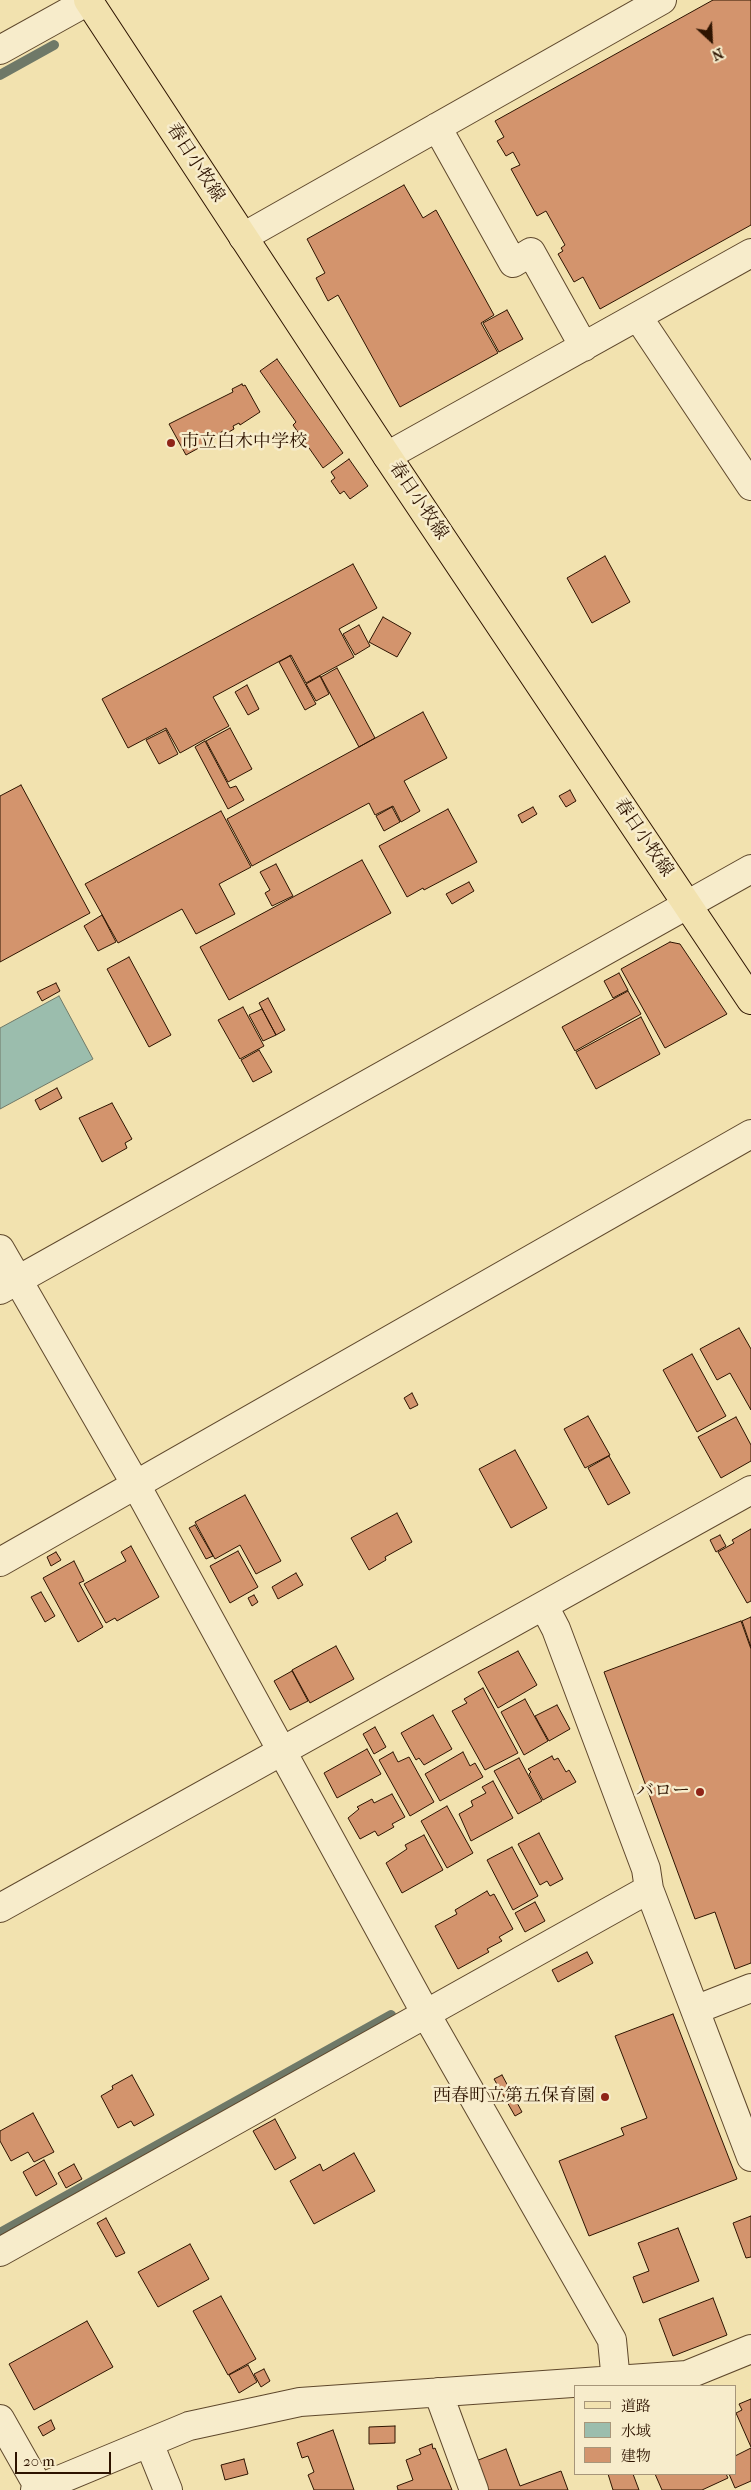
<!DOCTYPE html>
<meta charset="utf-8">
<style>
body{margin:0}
#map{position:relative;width:751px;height:2490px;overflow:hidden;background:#f2e2af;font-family:"IM FELL French Canon","Noto Serif JP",serif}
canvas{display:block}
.legend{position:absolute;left:574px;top:2385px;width:162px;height:90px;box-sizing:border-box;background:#f7eccb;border:1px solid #a7967a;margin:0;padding:6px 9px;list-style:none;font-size:15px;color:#2e1401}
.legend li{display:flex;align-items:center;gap:10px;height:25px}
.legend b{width:25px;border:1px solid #a7967a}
.north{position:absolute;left:686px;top:15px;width:50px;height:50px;-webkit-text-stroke:4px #f7eccb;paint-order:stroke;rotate:155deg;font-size:14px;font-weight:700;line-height:20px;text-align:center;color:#2e1401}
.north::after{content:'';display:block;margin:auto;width:18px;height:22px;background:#2e1401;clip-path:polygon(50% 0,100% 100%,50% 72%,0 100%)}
.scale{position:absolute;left:15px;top:2452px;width:96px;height:22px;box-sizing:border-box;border:2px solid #2e1401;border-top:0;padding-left:6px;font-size:15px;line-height:18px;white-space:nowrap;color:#2e1401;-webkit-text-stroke:4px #f7eccb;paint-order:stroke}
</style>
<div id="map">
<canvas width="751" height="2490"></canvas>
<ul class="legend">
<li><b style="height:6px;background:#f2e2af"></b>道路</li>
<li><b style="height:14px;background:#9bbdad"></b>水域</li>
<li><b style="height:14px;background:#d3946d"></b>建物</li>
</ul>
<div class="north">N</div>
<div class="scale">20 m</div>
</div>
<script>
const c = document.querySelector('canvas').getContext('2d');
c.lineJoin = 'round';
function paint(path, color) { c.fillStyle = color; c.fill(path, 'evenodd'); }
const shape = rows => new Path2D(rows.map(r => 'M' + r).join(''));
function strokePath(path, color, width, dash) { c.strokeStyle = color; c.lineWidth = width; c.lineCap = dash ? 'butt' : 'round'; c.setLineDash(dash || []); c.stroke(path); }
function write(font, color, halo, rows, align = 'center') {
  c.font = font + ' "IM FELL French Canon","Noto Serif JP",serif'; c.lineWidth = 5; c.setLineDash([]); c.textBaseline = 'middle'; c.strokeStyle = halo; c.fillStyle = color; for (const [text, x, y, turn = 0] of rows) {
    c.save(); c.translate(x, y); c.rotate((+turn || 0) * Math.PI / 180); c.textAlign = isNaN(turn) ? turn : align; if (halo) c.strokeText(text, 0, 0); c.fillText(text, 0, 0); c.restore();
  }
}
const water = shape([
 [59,996,93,1059,0,1109,0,1028,59,996]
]);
paint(water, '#9bbdad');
strokePath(water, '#6f7968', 1);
strokePath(shape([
 [0,75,54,45],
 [0,2233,391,2015]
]), '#6f7968', 10);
const building = shape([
 [713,0,751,0,751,225,600,309,583,277,574,282,558,254,563,251,561,248,565,245,546,211,537,216,511,169,520,165,513,152,506,156,497,141,504,137,495,121,713,0],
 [404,185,423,218,436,210,494,315,481,323,498,353,400,407,338,295,328,301,316,278,325,273,307,239,404,185],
 [507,310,523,339,499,352,483,323,507,310],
 [277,359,343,453,323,468,293,425,296,422,260,371,277,359],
 [242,384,243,386,245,385,260,412,240,425,239,423,233,426,234,429,227,433,225,430,214,436,215,439,186,455,169,424,233,392,232,389,242,384],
 [349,459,368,486,350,499,344,491,340,494,331,481,335,478,331,472,349,459],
 [605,556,630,602,592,623,567,578,605,556],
 [353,564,377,608,339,629,354,657,306,683,291,655,213,697,229,726,180,753,166,728,128,748,102,699,353,564],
 [383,617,411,633,397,657,369,642,383,617],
 [359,625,370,646,355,655,343,634,359,625],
 [290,656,316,704,305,710,279,662,290,656],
 [337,668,375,738,359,747,321,677,337,668],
 [320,676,329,694,316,701,306,684,320,676],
 [247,685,259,709,248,715,235,692,247,685],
 [423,712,447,758,404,781,420,811,401,822,393,806,375,815,369,803,252,866,227,819,423,712],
 [230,728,252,769,228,782,206,741,230,728],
 [166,730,178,754,159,764,146,740,166,730],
 [205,741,230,788,236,786,244,800,228,809,195,747,205,741],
 [21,785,90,913,0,962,0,796,21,785],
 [570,790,576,801,566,807,559,796,570,790],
 [392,807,400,822,384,831,376,816,392,807],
 [533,807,537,814,522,823,518,815,533,807],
 [448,809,477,862,424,890,423,888,407,897,379,846,448,809],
 [221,811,251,867,219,884,235,914,196,934,182,909,118,943,85,884,221,811],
 [362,860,391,913,229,1000,200,947,362,860],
 [276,864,293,896,272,906,265,893,270,890,260,872,276,864],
 [469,882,474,891,452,904,446,894,469,882],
 [102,915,116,942,98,951,84,926,102,915],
 [670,942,680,944,727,1014,665,1048,621,969,670,942],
 [129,957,171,1035,149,1047,107,969,129,957],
 [619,973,628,990,613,998,604,981,619,973],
 [56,983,60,991,42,1001,37,992,56,983],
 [628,991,641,1014,575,1051,562,1027,628,991],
 [268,998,285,1030,276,1035,259,1003,268,998],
 [243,1007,264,1046,240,1059,218,1020,243,1007],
 [262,1009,276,1035,263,1041,249,1015,262,1009],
 [641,1017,660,1054,596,1089,576,1052,641,1017],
 [259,1050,272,1072,253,1082,241,1060,259,1050],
 [57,1088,62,1098,40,1110,35,1100,57,1088],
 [112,1103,132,1139,125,1143,127,1148,102,1162,79,1118,112,1103],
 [739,1328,751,1349,751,1410,730,1373,717,1380,700,1349,739,1328],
 [692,1354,726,1416,697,1432,663,1370,692,1354],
 [412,1393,418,1405,410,1409,404,1398,412,1393],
 [588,1416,610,1455,585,1468,564,1429,588,1416],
 [736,1417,751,1445,751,1461,721,1478,698,1437,736,1417],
 [515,1450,547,1508,511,1528,479,1469,515,1450],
 [609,1456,630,1493,608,1505,588,1468,609,1456],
 [245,1495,281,1561,256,1574,240,1545,215,1559,195,1522,245,1495],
 [397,1513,412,1542,385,1557,386,1560,369,1570,351,1538,397,1513],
 [195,1525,213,1556,206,1559,189,1528,195,1525],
 [751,1529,751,1601,747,1603,718,1552,734,1543,732,1540,751,1529],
 [720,1535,726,1546,716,1552,710,1540,720,1535],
 [131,1546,159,1597,117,1621,115,1618,106,1623,84,1584,126,1561,121,1552,131,1546],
 [238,1551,258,1587,230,1603,210,1566,238,1551],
 [56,1552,61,1560,51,1566,47,1557,56,1552],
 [74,1561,84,1581,79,1583,103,1627,78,1642,43,1578,74,1561],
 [296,1573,303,1585,278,1599,272,1587,296,1573],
 [41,1592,55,1616,45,1622,31,1597,41,1592],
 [254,1595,258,1602,252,1606,248,1598,254,1595],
 [751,1617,751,1647,742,1621,751,1617],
 [741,1621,751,1649,751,1963,735,1969,715,1912,695,1919,604,1672,741,1621],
 [336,1646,354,1679,310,1703,292,1670,336,1646],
 [518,1651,537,1685,498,1708,478,1672,518,1651],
 [292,1671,308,1701,290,1710,274,1681,292,1671],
 [483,1688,518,1753,485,1770,452,1711,467,1703,464,1699,483,1688],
 [525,1699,548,1741,524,1755,501,1712,525,1699],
 [557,1705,570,1729,549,1741,535,1716,557,1705],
 [433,1715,452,1749,424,1765,419,1758,416,1760,401,1733,433,1715],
 [375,1727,386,1747,374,1754,363,1734,375,1727],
 [367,1749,381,1774,337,1798,324,1773,367,1749],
 [393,1752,398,1762,409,1757,434,1802,410,1816,379,1760,393,1752],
 [463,1752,470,1766,475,1763,483,1777,440,1801,425,1774,463,1752],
 [552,1756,554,1760,558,1758,566,1772,569,1770,576,1782,543,1800,529,1774,531,1772,528,1769,552,1756],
 [519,1758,542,1801,518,1814,494,1771,519,1758],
 [493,1781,513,1818,471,1841,459,1814,473,1806,471,1801,486,1793,482,1787,493,1781],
 [392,1794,405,1817,392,1824,394,1827,378,1836,375,1831,360,1839,348,1818,359,1809,357,1807,372,1799,374,1803,392,1794],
 [447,1806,473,1853,447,1868,421,1821,447,1806],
 [539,1833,563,1879,550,1886,547,1881,540,1885,518,1844,539,1833],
 [424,1835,443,1870,402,1893,386,1863,407,1849,405,1845,424,1835],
 [512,1847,538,1896,513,1910,487,1860,512,1847],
 [487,1891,490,1896,494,1894,513,1929,499,1937,502,1941,487,1949,489,1952,458,1969,435,1926,457,1914,455,1910,487,1891],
 [535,1902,545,1921,525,1932,515,1913,535,1902],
 [587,1952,593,1963,558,1982,552,1970,587,1952],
 [673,2014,737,2179,589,2236,559,2161,624,2135,621,2128,647,2118,615,2036,673,2014],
 [132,2075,154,2115,134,2126,131,2121,118,2128,101,2096,113,2089,112,2086,132,2075],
 [502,2075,522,2112,515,2116,494,2079,502,2075],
 [33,2113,54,2152,34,2162,28,2152,11,2161,0,2141,0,2131,33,2113],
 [275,2119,296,2158,275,2170,253,2131,275,2119],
 [354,2153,375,2191,314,2224,290,2181,320,2164,323,2171,354,2153],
 [44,2160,57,2184,36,2196,23,2172,44,2160],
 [74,2164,82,2179,66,2188,58,2173,74,2164],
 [751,2216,751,2257,746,2258,733,2223,751,2216],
 [106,2218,125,2253,116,2257,97,2223,106,2218],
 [678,2228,699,2281,643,2303,633,2277,649,2271,638,2243,678,2228],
 [190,2244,209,2279,158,2307,138,2272,190,2244],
 [221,2296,256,2359,228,2375,193,2311,221,2296],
 [713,2298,727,2335,673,2356,659,2319,713,2298],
 [87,2321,113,2367,34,2410,9,2364,87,2321],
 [248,2365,257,2382,239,2393,229,2375,248,2365],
 [264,2369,270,2381,261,2387,254,2374,264,2369],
 [751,2399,751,2447,736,2413,742,2410,739,2404,751,2399],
 [51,2420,55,2429,43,2436,38,2427,51,2420],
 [395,2426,395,2443,369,2444,369,2427,395,2426],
 [333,2430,354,2490,314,2490,308,2475,314,2472,308,2456,302,2458,297,2443,333,2430],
 [432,2444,433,2449,435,2448,452,2490,398,2490,397,2486,413,2480,406,2460,421,2454,419,2449,432,2444],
 [751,2448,751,2481,735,2488,729,2474,735,2474,735,2456,751,2448],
 [506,2449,520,2486,561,2471,568,2490,487,2490,476,2461,506,2449],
 [244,2459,248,2474,225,2480,221,2465,244,2459],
 [608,2474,633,2474,639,2490,613,2490,608,2474],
 [655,2474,726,2474,728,2478,702,2490,662,2490,655,2474]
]);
paint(building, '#d3946d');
strokePath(building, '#2e1401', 1);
const minor = shape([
 [0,50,90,0],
 [437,127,513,263,531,252,584,347],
 [243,237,662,0],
 [638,317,751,486],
 [387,456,751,253],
 [0,1249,136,1485,426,2014,612,2340,616,2382],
 [0,1290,751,869],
 [0,1562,751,1134],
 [544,1606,556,1629,646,1869,649,1889,751,2157],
 [0,1908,751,1490],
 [695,2010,751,1988],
 [0,2252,649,1889],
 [438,2392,474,2490],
 [0,2419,39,2488],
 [149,2443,168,2490],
 [35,2490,189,2426,300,2402,687,2375,751,2349]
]);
const major = shape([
 [88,0,387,456,751,1000]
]);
strokePath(minor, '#5f482c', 30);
strokePath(major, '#2e1401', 30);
strokePath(minor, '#f7eccb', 28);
strokePath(major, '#f2e2af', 28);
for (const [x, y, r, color] of [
 [171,443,5,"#8f2418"],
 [700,1792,5,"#8f2418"],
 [605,2097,5,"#8f2418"]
]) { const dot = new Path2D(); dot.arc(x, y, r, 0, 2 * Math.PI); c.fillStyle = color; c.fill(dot); strokePath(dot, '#f7eccb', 2); }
write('18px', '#2e1401', '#f7eccb', [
 ["春日小牧線",195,163,57],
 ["春日小牧線",418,501,56],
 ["春日小牧線",643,838,56]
]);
write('18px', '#2e1401', '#f7eccb', [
 ["市立白木中学校",181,443,"left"],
 ["バロー",690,1792],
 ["西春町立第五保育園",595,2097]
], 'right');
</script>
